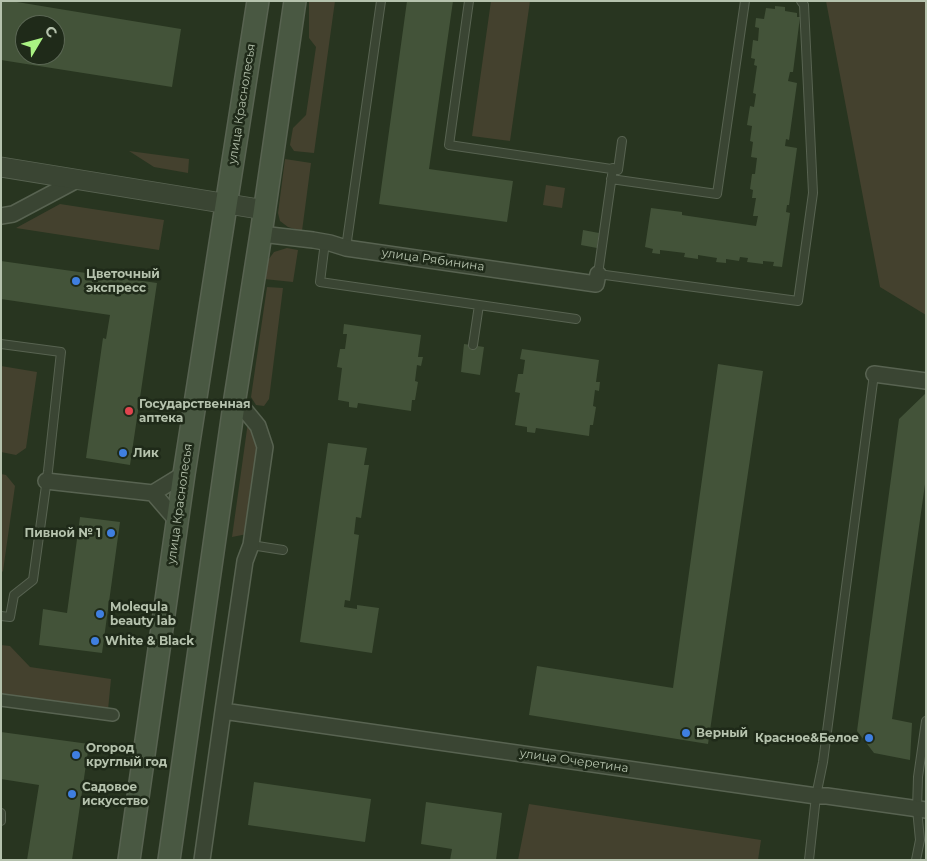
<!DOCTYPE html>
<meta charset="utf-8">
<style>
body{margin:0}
#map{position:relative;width:927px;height:861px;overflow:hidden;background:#283520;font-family:Montserrat,sans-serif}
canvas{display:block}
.frame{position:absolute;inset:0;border:2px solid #b5c2ad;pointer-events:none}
.north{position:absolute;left:15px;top:15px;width:50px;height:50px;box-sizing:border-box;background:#1f2a19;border:1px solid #5b6754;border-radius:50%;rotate:53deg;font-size:14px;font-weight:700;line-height:20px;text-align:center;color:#b5c2ad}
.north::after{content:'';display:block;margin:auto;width:18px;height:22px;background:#aaf283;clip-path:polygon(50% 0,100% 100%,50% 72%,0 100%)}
</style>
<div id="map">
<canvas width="927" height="861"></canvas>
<div class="frame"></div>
<div class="north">С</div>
</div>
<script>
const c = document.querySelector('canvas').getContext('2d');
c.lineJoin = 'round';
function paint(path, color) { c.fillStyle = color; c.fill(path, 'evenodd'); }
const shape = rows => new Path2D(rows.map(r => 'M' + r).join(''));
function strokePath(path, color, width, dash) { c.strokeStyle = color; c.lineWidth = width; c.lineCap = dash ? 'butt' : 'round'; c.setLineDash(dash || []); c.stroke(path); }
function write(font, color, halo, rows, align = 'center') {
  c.font = font + ' Montserrat,sans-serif'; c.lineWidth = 5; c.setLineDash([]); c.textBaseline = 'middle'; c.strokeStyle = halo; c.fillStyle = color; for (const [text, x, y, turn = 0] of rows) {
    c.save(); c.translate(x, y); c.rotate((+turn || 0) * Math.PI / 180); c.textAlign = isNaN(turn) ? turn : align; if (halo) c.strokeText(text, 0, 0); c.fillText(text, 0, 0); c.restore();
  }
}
paint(shape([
 [309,1,335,1,314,153,294,151,290,145,293,128,306,115,316,47,309,38],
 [491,1,530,1,510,141,472,136],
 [826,1,926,1,926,315,880,287],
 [129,151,189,159,188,173,154,167],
 [285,159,311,163,302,231,288,227,280,221,278,213],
 [546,185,565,188,562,208,543,205],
 [60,204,164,220,159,250,16,228],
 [287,248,298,250,293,282,264,279,266,263,274,252],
 [267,287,283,288,269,399,264,406,256,405,251,397],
 [1,366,37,372,26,448,16,455,1,452],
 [248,422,259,451,247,534,232,537],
 [1,474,6,475,15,486,3,571,1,573],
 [1,645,10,646,30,667,111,679,108,710,1,694],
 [529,804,761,840,758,860,518,860]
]), '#44412e');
paint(shape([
 [1,1,11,1,181,29,172,87,1,60],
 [25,25,55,25,55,55,25,55],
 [407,1,453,1,429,169,513,181,507,222,379,204],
 [775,6,785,7,785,11,797,13,797,17,800,17,793,72,790,72,788,81,797,83,789,140,786,139,785,146,797,148,789,205,787,205,786,212,790,213,782,267,773,266,774,262,763,261,763,264,747,262,748,258,740,257,739,261,726,259,726,263,716,262,717,258,698,255,698,259,684,257,685,253,660,250,660,254,652,253,653,249,645,247,651,208,682,212,682,215,756,226,758,216,753,216,756,198,752,198,753,190,750,189,752,174,755,174,757,158,751,157,753,142,750,141,752,126,747,125,750,106,754,107,756,94,753,93,757,66,754,65,755,59,751,58,753,40,758,41,759,28,755,27,756,18,764,19,766,8,775,9],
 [583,230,599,233,597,248,581,245],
 [1,261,157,283,130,465,86,458,103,338,106,339,110,315,1,299],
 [344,324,421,335,418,357,423,357,421,366,417,365,415,381,418,382,415,400,412,400,411,411,358,403,357,408,349,407,349,402,338,400,342,368,337,367,340,349,345,349,347,334,343,334],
 [464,344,484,347,480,375,461,372],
 [522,349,599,360,596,382,600,382,599,391,595,390,593,406,596,407,593,425,590,425,589,436,536,428,535,433,527,432,527,427,515,425,520,393,515,392,518,374,523,374,525,360,520,359],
 [718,364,763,371,708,744,529,715,537,666,673,688],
 [926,393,926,477,892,719,912,723,910,760,874,753,857,731,899,419],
 [328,443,367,448,364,465,369,465,361,518,356,517,354,534,359,535,352,587,350,601,345,600,344,607,357,609,357,605,379,608,372,653,300,642],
 [80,517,120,522,102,653,39,645,43,609,67,613],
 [1,732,89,744,72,860,27,860,39,785,1,779],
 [254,782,371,799,365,842,248,825],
 [426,802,502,813,496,860,450,860,452,849,421,844]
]), '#435339');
const service = shape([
 [469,1,449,145,618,170,622,141],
 [613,168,598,274,798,301,813,193,804,5,801,1],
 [611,179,717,194,745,1],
 [325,242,320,282,576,319],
 [346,248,381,1],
 [1,344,61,352,48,471,33,580,14,595,10,617,1,616],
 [473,345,479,305],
 [251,545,283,550],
 [1,813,1,821],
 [809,860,816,796,823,762,874,374],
 [916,860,920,840,917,809,918,777,926,721]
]);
const pedestrian = shape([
 [1,700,113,715]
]);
const minor = shape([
 [1,216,13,214,77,180],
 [261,234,313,240,330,243,346,248,596,284,598,274],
 [874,374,926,381],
 [46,481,153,493],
 [178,522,153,493,184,474],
 [223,711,816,796,827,796,926,810],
 [202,860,223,711,245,561,251,545,265,447,258,426,235,398]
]);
const tertiary = shape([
 [1,167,265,210]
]);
const secondary = shape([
 [129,860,184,474,258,1],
 [169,860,235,398,261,234,295,1]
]);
strokePath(service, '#586351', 10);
strokePath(pedestrian, '#586351', 14);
strokePath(minor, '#586351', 18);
strokePath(tertiary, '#586351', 21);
strokePath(secondary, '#586351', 24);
strokePath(service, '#3a4533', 8);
strokePath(pedestrian, '#3a4533', 11);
strokePath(minor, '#3a4533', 15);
strokePath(tertiary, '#3a4533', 19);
strokePath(secondary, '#495842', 21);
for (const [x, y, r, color] of [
 [76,281,5,"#3f7fe0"],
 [129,411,5,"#e0444e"],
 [123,453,5,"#3f7fe0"],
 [111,533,5,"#3f7fe0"],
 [100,614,5,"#3f7fe0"],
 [95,641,5,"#3f7fe0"],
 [686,733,5,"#3f7fe0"],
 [869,738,5,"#3f7fe0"],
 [76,755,5,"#3f7fe0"],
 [72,794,5,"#3f7fe0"]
]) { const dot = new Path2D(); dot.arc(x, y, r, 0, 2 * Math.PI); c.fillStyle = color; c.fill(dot); strokePath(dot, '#1f2a19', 2); }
write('12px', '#b5c2ad', '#1f2a19', [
 ["улица Краснолесья",242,104,-81],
 ["улица Рябинина",433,260,8],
 ["улица Краснолесья",180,504,-82],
 ["улица Очеретина",574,761,8]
]);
write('bold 12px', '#b5c2ad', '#1f2a19', [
 ["Цветочный",86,274],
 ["экспресс",86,288],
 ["Государственная",139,404],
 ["аптека",139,418],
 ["Лик",133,453],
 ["Пивной № 1",101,533,"right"],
 ["Molequla",110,607],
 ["beauty lab",110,621],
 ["White & Black",105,641],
 ["Верный",696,733],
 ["Красное&Белое",859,738,"right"],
 ["Огород",86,748],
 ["круглый год",86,762],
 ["Садовое",82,787],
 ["искусство",82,801]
], 'left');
</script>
